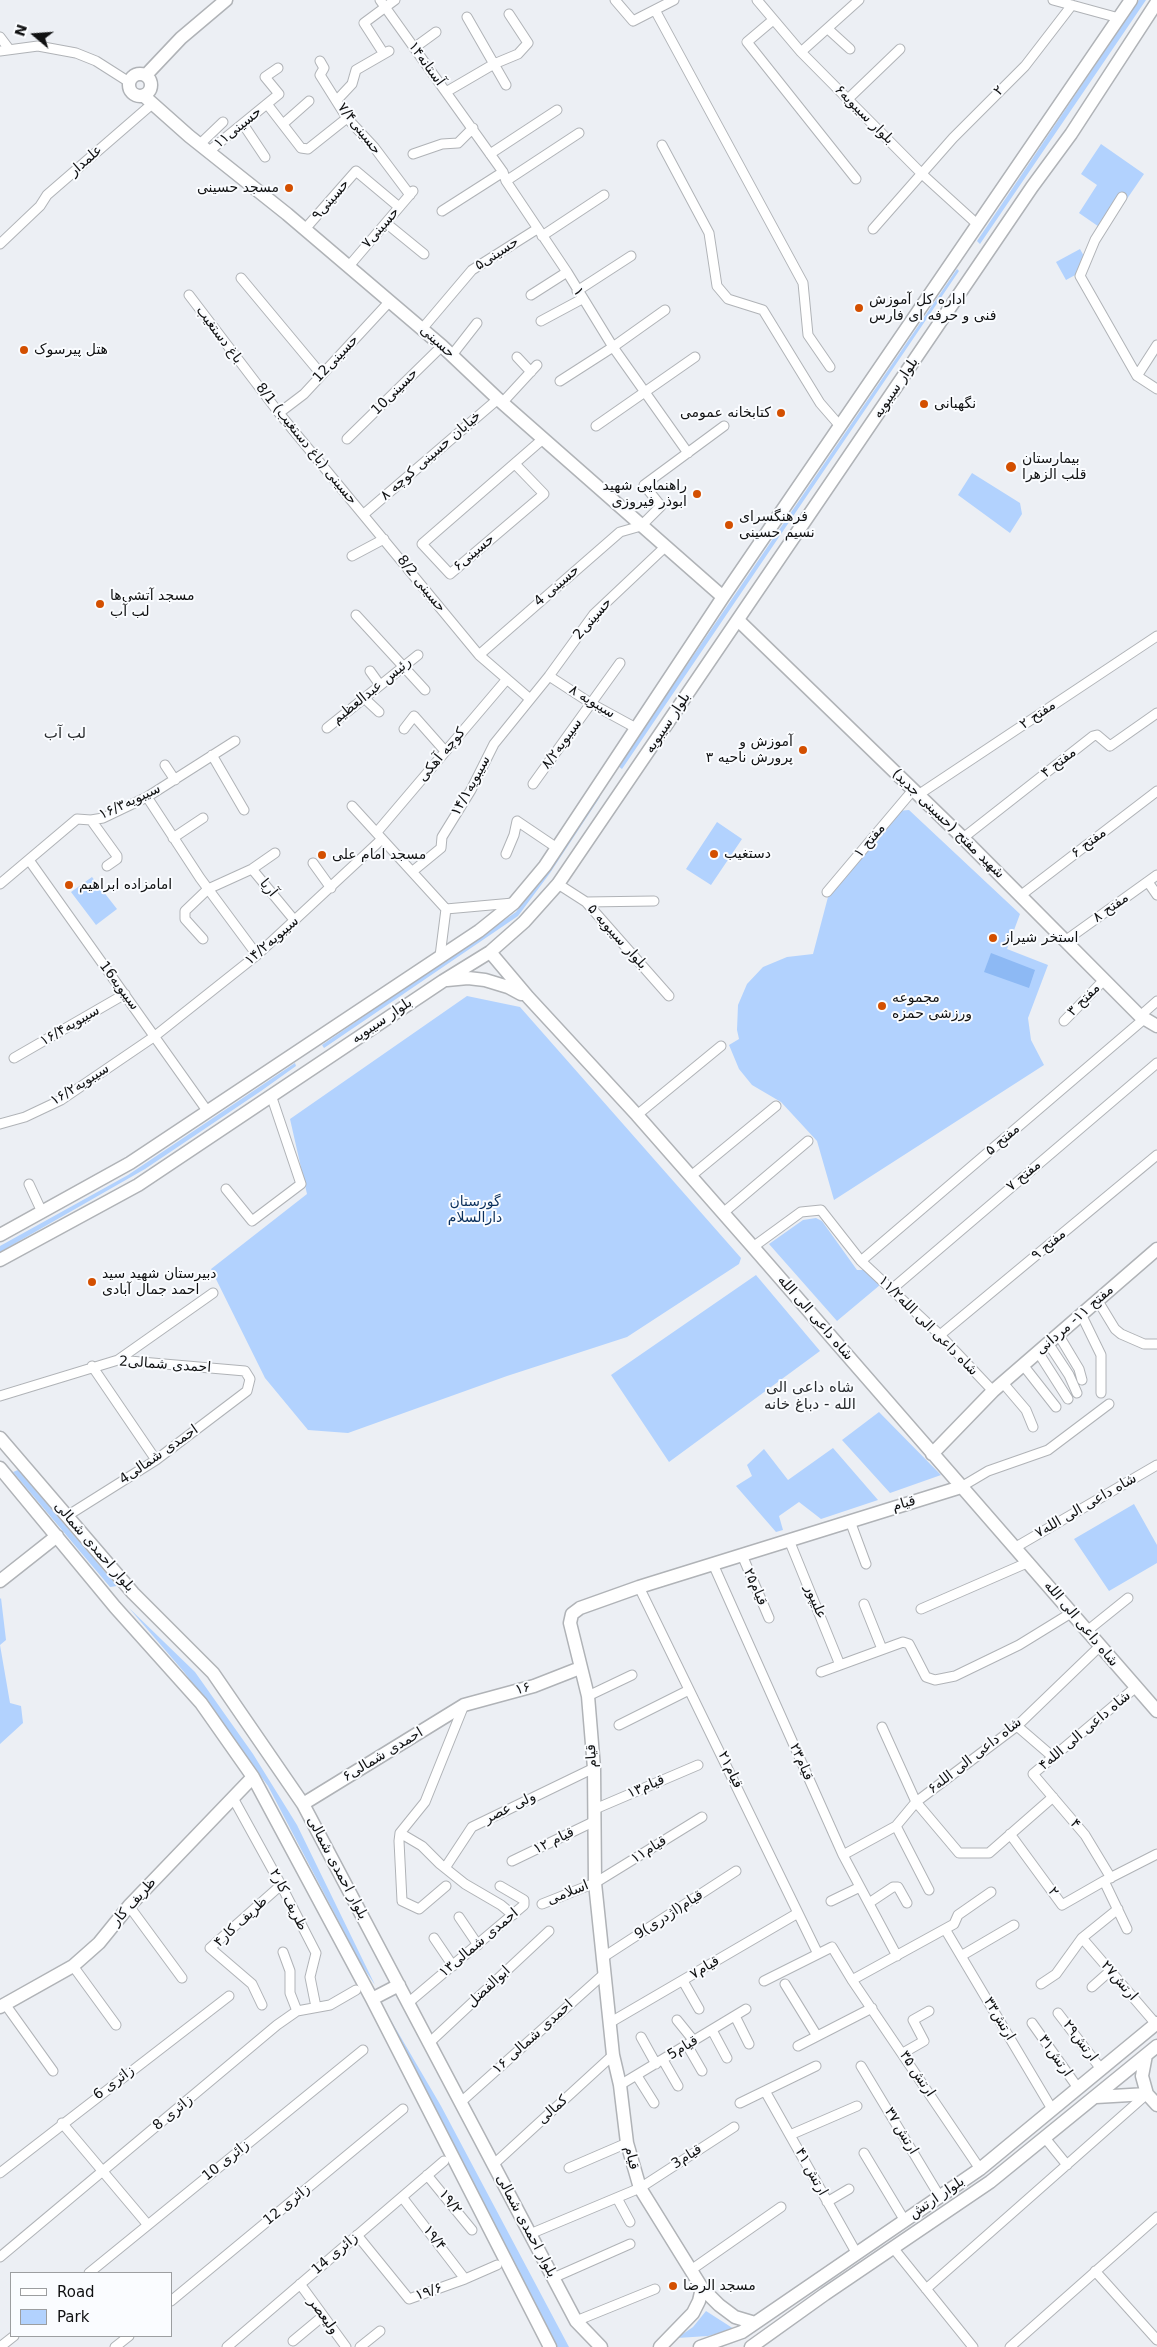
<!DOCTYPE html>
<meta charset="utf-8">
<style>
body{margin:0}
#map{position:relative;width:1157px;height:2347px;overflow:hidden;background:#eceff4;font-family:"DejaVu Sans",sans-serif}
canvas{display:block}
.legend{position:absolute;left:10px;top:2272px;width:162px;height:65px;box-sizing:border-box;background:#fafcff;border:1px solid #9c9ea0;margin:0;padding:6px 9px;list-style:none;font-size:15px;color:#101112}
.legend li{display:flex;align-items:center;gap:10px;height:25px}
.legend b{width:25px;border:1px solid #9c9ea0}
.north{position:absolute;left:10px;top:10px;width:50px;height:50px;-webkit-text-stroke:4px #fafcff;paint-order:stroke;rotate:288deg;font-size:14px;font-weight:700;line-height:20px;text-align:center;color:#101112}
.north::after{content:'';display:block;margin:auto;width:18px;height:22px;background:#101112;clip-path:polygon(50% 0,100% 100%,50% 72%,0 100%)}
</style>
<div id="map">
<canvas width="1157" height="2347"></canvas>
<ul class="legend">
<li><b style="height:6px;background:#fff"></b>Road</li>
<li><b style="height:14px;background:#b2d2fe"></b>Park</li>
</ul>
<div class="north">N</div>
</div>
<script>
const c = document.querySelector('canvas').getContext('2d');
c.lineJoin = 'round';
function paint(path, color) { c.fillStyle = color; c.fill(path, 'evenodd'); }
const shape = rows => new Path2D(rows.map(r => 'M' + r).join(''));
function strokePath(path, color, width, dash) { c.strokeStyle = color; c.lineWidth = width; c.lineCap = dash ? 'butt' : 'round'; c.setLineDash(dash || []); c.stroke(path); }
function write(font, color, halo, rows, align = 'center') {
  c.font = font + ' "DejaVu Sans","Noto Naskh Arabic",sans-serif'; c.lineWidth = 4; c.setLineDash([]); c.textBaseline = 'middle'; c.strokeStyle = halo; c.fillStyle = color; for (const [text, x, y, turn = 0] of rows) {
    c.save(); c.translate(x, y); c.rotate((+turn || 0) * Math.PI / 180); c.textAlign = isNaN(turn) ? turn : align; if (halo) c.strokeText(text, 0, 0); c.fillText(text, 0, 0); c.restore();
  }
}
paint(shape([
 [1139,0,1146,0,980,244,977,241],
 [1101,144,1144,174,1105,231,1079,213,1097,185,1081,174],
 [1080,249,1090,267,1066,280,1056,262],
 [957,269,959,271,622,769,618,766],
 [972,473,1020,503,1022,514,1010,533,958,495],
 [597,794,600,797,550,873,518,916,324,1048,322,1045,516,912],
 [909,810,1020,914,1007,949,1048,965,1028,1018,1031,1040,1044,1065,834,1200,817,1141,781,1102,752,1085,739,1069,729,1045,739,1039,737,1030,738,1005,747,984,763,967,787,957,813,954,828,897,897,811],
 [717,822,742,839,711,885,686,869],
 [92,877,117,909,96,925,71,892],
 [467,996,520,1007,741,1258,739,1264,627,1337,507,1376,348,1433,308,1430,265,1378,211,1269,307,1194,290,1119],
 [295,1063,296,1066,261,1091,145,1169,0,1252,0,1246,128,1175],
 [816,1218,822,1221,857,1270,865,1270,880,1285,837,1321,769,1244,803,1220],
 [756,1275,820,1351,669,1462,611,1375],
 [879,1412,941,1475,890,1493,842,1440],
 [833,1448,878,1500,821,1519,799,1502,779,1516,783,1530,776,1532,736,1486,752,1476,747,1465,764,1449,788,1480],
 [18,1470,117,1586,110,1587,13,1472],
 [1134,1504,1157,1545,1157,1563,1109,1591,1074,1539],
 [1,1598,6,1640,0,1645,10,1703,21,1706,23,1723,0,1744,0,1599],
 [129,1608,195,1672,253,1754,297,1825,375,1985,361,1964,268,1786,184,1672],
 [386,2012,441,2106,569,2347,557,2347],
 [706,2311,734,2329,708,2336,677,2338,693,2327]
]), '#b2d2fe');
paint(shape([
 [991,953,1035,970,1029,988,984,972]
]), '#8db9f4');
const street = shape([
 [380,0,503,172,506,181,567,272,613,347,688,453],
 [615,0,633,21,674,0],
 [757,0,801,52,922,174,977,224],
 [1053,0,1119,18],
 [655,10,803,283,808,335,830,367],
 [467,17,506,85],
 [773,20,747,42,856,179],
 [828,29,850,49],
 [0,37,9,49],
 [414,48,436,32],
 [0,51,38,46,76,53,96,61,129,82],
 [801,52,859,0],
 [384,54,364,23,395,0],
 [320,61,324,68,320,75,347,118,374,147,410,195],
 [446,92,494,64,518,54,528,43,509,14],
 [848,99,900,49],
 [337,100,352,84,356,70,389,51],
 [267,104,301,148,308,149,347,118],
 [243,124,265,157],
 [283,124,309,101],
 [199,145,223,122],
 [662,145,709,233,717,286,728,299,763,310,820,403,840,426],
 [208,152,279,94,265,77,278,68],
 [413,154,442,144,458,143,473,128],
 [490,154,557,110],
 [506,181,579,133],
 [1122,197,1095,240,1080,276,1137,376],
 [442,211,503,172],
 [386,223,424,254],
 [305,229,356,171,399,207],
 [873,229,953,138,1025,66,1072,5],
 [542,236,604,195],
 [0,244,40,206,47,195,152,104],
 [349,266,413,191],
 [241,278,321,374],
 [577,291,631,256],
 [189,295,279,413,479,655,530,699],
 [531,295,567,272],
 [541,321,582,299],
 [422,329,472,270,537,229],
 [1157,345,1137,376,1157,389],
 [452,355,477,323],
 [517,357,531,372],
 [560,381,613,347,665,310],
 [502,403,537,365],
 [279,413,304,394,390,301],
 [596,426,695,357],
 [347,439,442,346],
 [515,464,544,494,450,574,422,544,544,438],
 [364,514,498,399],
 [352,556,384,539],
 [356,615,425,690],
 [479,655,620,532,641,526,661,506,644,485,724,426],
 [370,671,380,685],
 [549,676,592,704,636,728],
 [364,698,379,712],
 [327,728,418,655],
 [404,729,414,716,445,751],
 [212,755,244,810],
 [165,765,175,780],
 [533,784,620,663],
 [918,795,1157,636],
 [147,797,200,878,257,955],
 [352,806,446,909],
 [91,820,117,856,117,859,107,866],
 [377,832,507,679],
 [173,838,203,818],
 [963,838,1093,736,1097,735,1110,746,1157,713],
 [506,854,514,835,517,821,557,848],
 [29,860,208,1112],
 [313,863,331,888],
 [252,869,295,921],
 [413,871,441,848,442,837,471,790,494,744,549,676,594,614,665,547],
 [1148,882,1157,895],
 [0,884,77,819,91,820,103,818,147,797,235,741],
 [558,884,586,902,669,996],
 [827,892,913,790],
 [1020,896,1157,791],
 [586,902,654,901],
 [446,909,513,903],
 [203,939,185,919,185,911,208,889,252,869,275,853],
 [1065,941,1157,875],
 [440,956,446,909],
 [1140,1016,1157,1001],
 [1064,1021,1104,980],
 [14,1058,125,994],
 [637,1115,721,1046],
 [0,1124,25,1117,61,1100,155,1036,257,955,382,839],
 [691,1176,776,1106],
 [29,1184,42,1212],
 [226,1189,252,1221,301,1184,271,1095],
 [723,1213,808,1141],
 [753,1247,801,1212,821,1210,861,1261,940,1335,993,1391],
 [861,1261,1144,1019],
 [892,1289,1157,1063],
 [1098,1301,1115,1329,1121,1334,1144,1344,1157,1344],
 [1081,1314,1101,1355,1101,1393],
 [1058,1334,1079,1369,1082,1380],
 [940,1335,1157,1155],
 [1048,1343,1069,1375,1077,1393],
 [1038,1352,1068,1399],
 [118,1360,213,1293],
 [1023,1365,1056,1407],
 [92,1366,156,1460],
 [1003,1383,1026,1410,1033,1427],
 [0,1396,118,1360,245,1371,250,1379,247,1391,156,1460,67,1516],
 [961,1487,988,1471,1048,1450,1109,1404],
 [850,1521,866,1564],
 [789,1540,840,1665],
 [1016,1547,1157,1465],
 [742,1555,769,1618],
 [713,1564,843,1855,897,1956],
 [639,1587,818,1954],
 [864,1604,882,1649],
 [921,1609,1029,1562],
 [1087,1631,1128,1598],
 [821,1672,903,1642,909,1644,926,1677,935,1680,955,1676,1019,1645,1071,1613],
 [588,1696,632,1675],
 [619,1725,689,1690],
 [1017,1726,1053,1757],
 [882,1727,916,1802,959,1853,989,1853,1053,1797],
 [233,1798,281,1885,316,1953,310,1977,316,2007],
 [595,1809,698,1765],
 [896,1826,929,1890],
 [400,1833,422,1846,440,1864,465,1884,501,1905,513,1915],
 [1010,1834,1062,1905,1104,1881,1157,1854],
 [843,1855,896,1826,916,1802,1017,1726,1099,1647],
 [512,1861,595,1821],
 [445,1868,472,1827,594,1768],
 [1111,1878,1085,1835,1033,1774,1136,1687],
 [1104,1881,1127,1929],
 [446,1886,419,1909,402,1901,399,1841,400,1833,425,1802,464,1705],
 [831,1901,860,1887],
 [869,1903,893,1887,898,1887,907,1903],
 [542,1904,595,1883,702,1817],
 [129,1906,182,1978],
 [459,1917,478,1945],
 [945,1929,1052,2109],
 [434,1938,453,1966],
 [1082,1938,1156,2024],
 [283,1952,290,1971,290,1993,297,2011],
 [961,1956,1014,1925],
 [602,1958,736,1871],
 [73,1966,116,2025],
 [852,1980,954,1924,958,1915,991,1892],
 [683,1981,699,2009],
 [764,1981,832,1947,852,1980,980,2169],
 [785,1984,817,2036],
 [1041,1984,1056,1974,1082,1938,1118,1909],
 [1092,1987,1110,1971],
 [408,2003,524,1905,524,1900,500,1886],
 [5,2004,53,2071],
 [262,2005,252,1984,210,1948,281,1885],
 [1058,2013,1101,2069],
 [735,2016,749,2044],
 [677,2020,694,2041],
 [611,2022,798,1913],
 [1032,2023,1078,2088],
 [712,2030,727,2058],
 [641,2037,656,2064],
 [429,2043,549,1931],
 [687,2045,702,2071],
 [798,2046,872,2008],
 [903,2053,924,2041,913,2020,929,2011],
 [663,2060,678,2086],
 [861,2066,940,2197],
 [637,2076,654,2103],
 [620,2085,746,2009],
 [765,2091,857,2254],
 [461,2102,605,1973],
 [740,2103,816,2066],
 [62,2123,148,2225],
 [790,2135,857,2106],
 [1045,2138,1067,2165],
 [864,2153,905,2221],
 [494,2164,613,2055],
 [569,2168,627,2143],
 [0,2173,229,1996],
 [427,2175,472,2230],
 [402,2197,465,2279],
 [617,2198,630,2222],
 [827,2202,849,2189],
 [530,2234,640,2188,734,2127],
 [357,2235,409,2299,465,2279,497,2265],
 [894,2249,973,2347],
 [0,2257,277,2025,297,2011,330,2005,356,1990],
 [691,2270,781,2207],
 [1095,2271,1157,2340],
 [89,2273,363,2050],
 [553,2278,630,2244],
 [300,2284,346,2347],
 [926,2289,1147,2094],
 [171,2301,403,2109],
 [576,2321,655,2289],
 [293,2341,323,2316],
 [0,2347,14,2336],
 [115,2347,129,2336],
 [227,2347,444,2161],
 [360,2347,380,2331],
 [1010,2347,1157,2217]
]);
const secondary = shape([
 '129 85a11 11 0 1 1 22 0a11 11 0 1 1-22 0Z',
 [146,75,181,38,226,0],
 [144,96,189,136,287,214,442,346,498,399,723,597],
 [739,621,963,838,1140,1016,1157,1026],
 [490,952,528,997,637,1115,753,1247,1157,1711],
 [447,980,468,978,485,980,508,987,521,994],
 [0,1235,130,1163,479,931,514,903,545,866,723,597,1131,0],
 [0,1260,138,1185,443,981,490,952,524,922,558,884,1032,187,1071,134,1157,2],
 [0,1438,133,1593,213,1673,303,1804,576,2321,601,2347],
 [932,1454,993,1391,1157,1249],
 [0,1468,115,1607,201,1703,253,1777,372,1999,550,2347],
 [0,1581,57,1536],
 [303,1804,464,1705,534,1686,580,1668],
 [372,1999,399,1985],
 [0,2007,73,1966,99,1943,129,1906,253,1777],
 [1146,2055,1142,2076,1147,2094,1157,2105],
 [1096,2097,1147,2094],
 [755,2323,735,2317,719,2305,702,2288,640,2188,627,2143,620,2085,613,2055,595,1883,594,1768,588,1696,570,1623,572,1614,580,1608,639,1587,961,1487],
 [660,2347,693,2313,699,2301,702,2288],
 [700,2347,742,2332,980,2169,1157,2023],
 [751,2347,825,2294,990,2182,1157,2046]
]);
strokePath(street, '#b0b3b7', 11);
strokePath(secondary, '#b0b3b7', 15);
strokePath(street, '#fff', 9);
strokePath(secondary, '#fff', 12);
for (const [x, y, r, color] of [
 [289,188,5,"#d34f00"],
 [859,308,5,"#d34f00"],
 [24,350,5,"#d34f00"],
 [924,404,5,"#d34f00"],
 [781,413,5,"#d34f00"],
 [1011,467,6,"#d34f00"],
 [697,494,5,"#d34f00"],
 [729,525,5,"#d34f00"],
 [100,604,5,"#d34f00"],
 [803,750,5,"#d34f00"],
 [714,854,5,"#d34f00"],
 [322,855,5,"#d34f00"],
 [69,885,5,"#d34f00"],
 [993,938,5,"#d34f00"],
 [882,1006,5,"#d34f00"],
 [92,1282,5,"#d34f00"],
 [673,2286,5,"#d34f00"]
]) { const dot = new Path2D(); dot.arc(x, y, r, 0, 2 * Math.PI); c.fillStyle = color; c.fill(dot); strokePath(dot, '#fafcff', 2); }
write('14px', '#101112', '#fafcff', [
 ["آستانه۱۴",426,64,54],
 ["۲",999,91,-45],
 ["۶بلوار سیبویه",864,115,45],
 ["حسینی۱۱",238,128,-39],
 ["حسینی۷/۴",359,129,52],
 ["علمدار",86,161,-41],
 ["حسینی۹",331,200,-49],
 ["حسینی۷",381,228,-49],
 ["حسینی۵",497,254,-33],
 ["۱",578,292,59],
 ["باغ دستغیب",219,335,53],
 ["حسینی",437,342,42],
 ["حسینی12",336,359,-47],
 ["بلوار سیبویه",896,388,-56],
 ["حسینی10",395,392,-45],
 ["8/1 حسینی (باغ دستغیب)",306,444,51],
 ["خیابان حسینی کوچه ۸",431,456,-41],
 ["حسینی۶",474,553,-40],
 ["8/2 حسینی",421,584,51],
 ["حسینی 4",557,586,-41],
 ["حسینی2",593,619,-49],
 ["رئیس عبدالعظیم",372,691,-39],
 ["سیبویه ۸",592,702,31],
 ["مفتح ۲",1038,715,-34],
 ["بلوار سیبویه",668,723,-56],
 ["سیبویه۸/۲",562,744,-54],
 ["کوچه آهکی",442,755,-50],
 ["مفتح ۴",1059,763,-38],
 ["سیبویه۱۴/۱",471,786,-61],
 ["سیبویه۱۶/۳",130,802,-25],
 ["شهید مفتح (حسینی جدید)",948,824,44],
 ["مفتح ۱",870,841,-50],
 ["مفتح ۶",1089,843,-37],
 ["آریا",268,888,50],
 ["مفتح ۸",1111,908,-35],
 ["بلوار سیبویه ۵",617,937,48],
 ["سیبویه۱۴/۲",272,941,-41],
 ["سیبویه16",119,986,53],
 ["مفتح ۳",1084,1000,-45],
 ["بلوار سیبویه",382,1021,-34],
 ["سیبویه۱۶/۴",70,1026,-30],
 ["سیبویه۱۶/۲",80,1085,-32],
 ["مفتح ۵",1003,1140,-41],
 ["مفتح ۷",1024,1176,-40],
 ["مفتح ۹",1049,1245,-40],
 ["شاه داعی الی الله",815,1318,49],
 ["مفتح ۱۱- مردانی",1075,1320,-41],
 ["۱۱/۲شاه داعی الی الله",928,1326,45],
 ["2احمدی شمالی",165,1365,4],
 ["4احمدی شمالی",159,1455,-35],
 ["قیام",904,1504,-17],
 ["شاه داعی الی الله۷",1086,1506,-30],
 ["بلوار احمدی شمالی",94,1547,49],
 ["قیام۲۵",755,1587,66],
 ["علیپور",815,1602,68],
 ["شاه داعی الی الله",1081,1624,50],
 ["۱۶",523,1689,-16],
 ["شاه داعی الی الله۴",1085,1731,-40],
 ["احمدی شمالی۶",383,1755,-31],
 ["قیام",592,1756,-95],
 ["شاه داعی الی الله۶",975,1756,-38],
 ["قیام۲۳",801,1762,66],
 ["قیام۲۱",730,1770,64],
 ["قیام۱۳",646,1787,-23],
 ["ولی عصر",510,1808,-26],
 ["۴",1075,1824,50],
 ["قیام ۱۲",554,1841,-26],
 ["قیام۱۱",649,1850,-32],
 ["بلوار احمدی شمالی",337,1868,62],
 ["۲",1053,1892,54],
 ["اسلامی",568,1893,-22],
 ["۲ظریف کار",288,1900,63],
 ["ظریف کار",134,1902,-48],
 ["قیام(اژدری)9",669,1915,-33],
 ["ظریف کار۴",241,1922,-43],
 ["احمدی شمالی۱۳",479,1943,-40],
 ["قیام۷",705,1968,-31],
 ["ارتش۲۷",1119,1981,49],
 ["ابوالفضل",489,1987,-43],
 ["ارتش۳۳",999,2019,59],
 ["احمدی شمالی ۱۶",533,2037,-42],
 ["ارتش۲۹",1080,2041,53],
 ["قیام5",683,2048,-32],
 ["ارتش۳۱",1055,2056,55],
 ["ارتش ۳۵",917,2074,56],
 ["6 زائری",114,2083,-37],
 ["کمالی",553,2110,-42],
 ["8 زائری",173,2113,-40],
 ["ارتش ۳۷",901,2131,59],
 ["قیام3",687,2157,-33],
 ["قیام",631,2158,75],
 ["10 زائری",226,2161,-39],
 ["ارتش ۴۱",811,2172,61],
 ["بلوار ارتش",937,2198,-34],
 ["۱۹/۲",450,2202,51],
 ["12 زائری",287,2205,-40],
 ["بلوار احمدی شمالی",526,2226,62],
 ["۱۹/۴",434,2238,52],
 ["14 زائری",335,2254,-41],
 ["۱۹/۶",429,2292,-19],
 ["ولیعصر",323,2316,54]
]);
write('14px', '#101112', '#fafcff', [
 ["مسجد حسینی",279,188,"right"],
 ["اداره کل آموزش",869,300],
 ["فنی و حرفه ای فارس",869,316],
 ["هتل پیرسوک",34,350],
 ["نگهبانی",934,404],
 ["کتابخانه عمومی",771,413,"right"],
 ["بیمارستان",1022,459],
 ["قلب الزهرا",1022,475],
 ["راهنمایی شهید",687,486,"right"],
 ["ابوذر فیروزی",687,502,"right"],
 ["فرهنگسرای",739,517],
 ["نسیم حسینی",739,533],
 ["مسجد آتشی‌ها",110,596],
 ["لب آب",110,612],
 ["آموزش و",793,742,"right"],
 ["پرورش ناحیه ۳",793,758,"right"],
 ["دستغیب",724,854],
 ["مسجد امام علی",332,855],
 ["امامزاده ابراهیم",79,885],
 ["استخر شیراز",1003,938],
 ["مجموعه",892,998],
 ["ورزشی حمزه",892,1014],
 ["دبیرستان شهید سید",102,1274],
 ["احمد جمال آبادی",102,1290],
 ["مسجد الرضا",683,2286]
], 'left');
write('14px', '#0b305d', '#fafcff', [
 ["گورستان",475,1202],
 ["دارالسلام",475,1218]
]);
write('15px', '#2a2d30', '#fafcff', [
 ["لب آب",65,734],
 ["شاه داعی الی",810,1388],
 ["الله - دباغ خانه",810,1405]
]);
</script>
